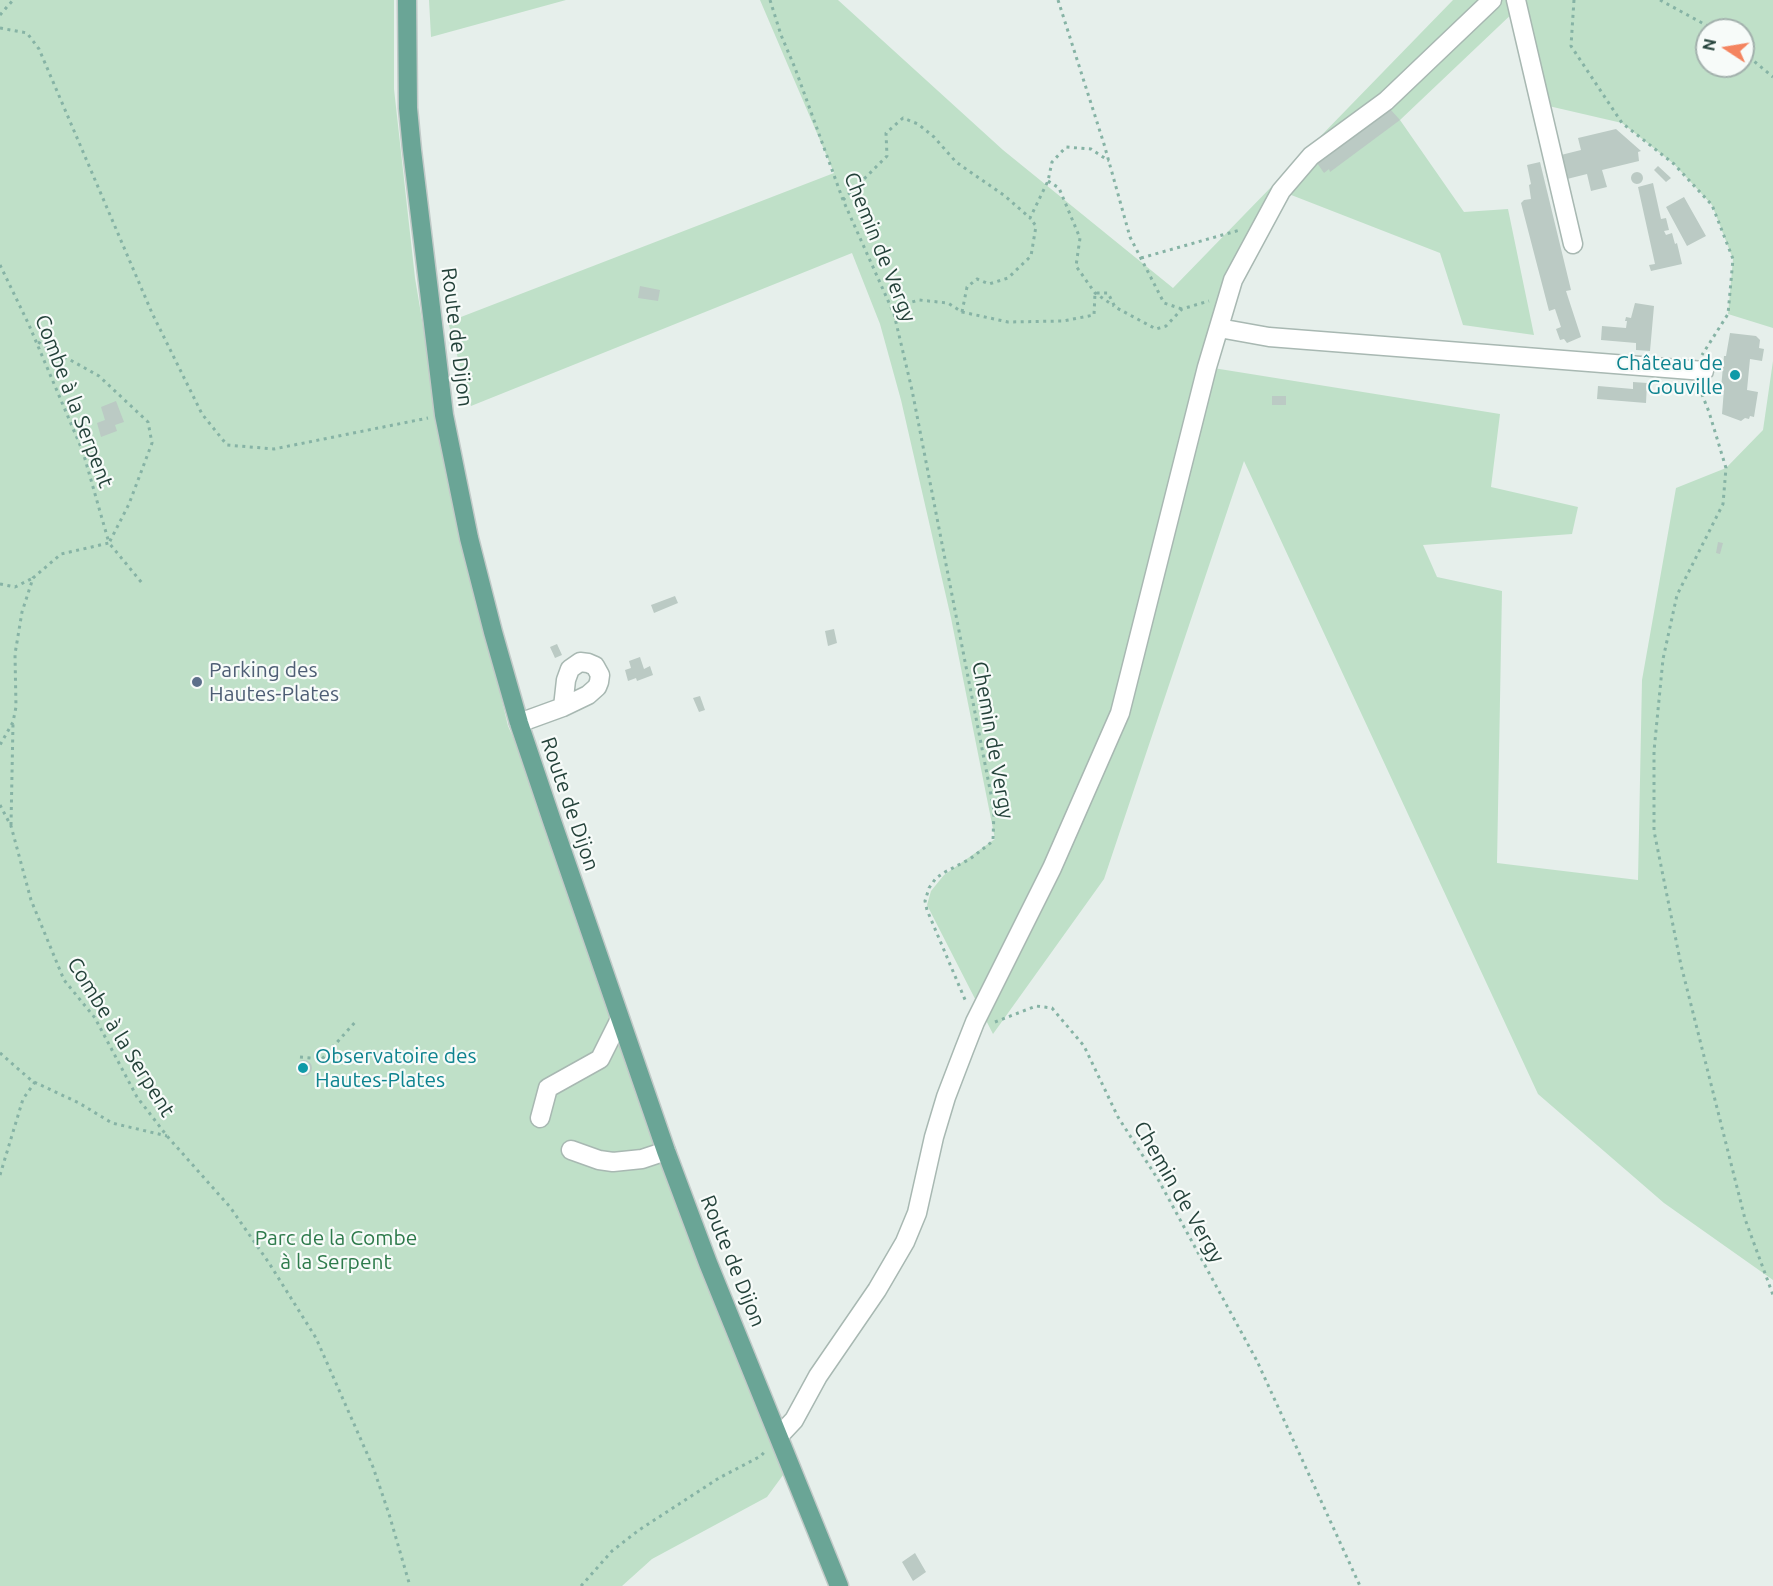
<!DOCTYPE html>
<meta charset="utf-8">
<style>
body{margin:0}
#map{position:relative;width:1773px;height:1586px;overflow:hidden;background:#e6efeb;font-family:Ubuntu,sans-serif}
canvas{display:block}
.north{position:absolute;left:1695px;top:18px;width:60px;height:60px;box-sizing:border-box;background:#f7fbf9;border:2px solid #a3b1ad;border-radius:50%;rotate:282deg;font-size:16px;font-weight:700;line-height:24px;text-align:center;color:#24423a}
.north::after{content:'';display:block;margin:auto;width:21px;height:27px;background:#f4845f;clip-path:polygon(50% 0,100% 100%,50% 72%,0 100%)}
</style>
<div id="map">
<canvas width="1773" height="1586"></canvas>
<div class="north">N</div>
</div>
<script>
const c = document.querySelector('canvas').getContext('2d');
c.lineJoin = 'round';
function paint(path, color) { c.fillStyle = color; c.fill(path, 'evenodd'); }
const shape = rows => new Path2D(rows.map(r => 'M' + r).join(''));
function strokePath(path, color, width, dash) { c.strokeStyle = color; c.lineWidth = width; c.lineCap = dash ? 'butt' : 'round'; c.setLineDash(dash || []); c.stroke(path); }
function write(font, color, halo, rows, align = 'center') {
  c.font = font + ' Ubuntu,sans-serif'; c.lineWidth = 4.5; c.setLineDash([]); c.textBaseline = 'middle'; c.strokeStyle = halo; c.fillStyle = color; for (const [text, x, y, turn = 0] of rows) {
    c.save(); c.translate(x, y); c.rotate((+turn || 0) * Math.PI / 180); c.textAlign = isNaN(turn) ? turn : align; if (halo) c.strokeText(text, 0, 0); c.fillText(text, 0, 0); c.restore();
  }
}
paint(shape([
 [0,0,394,0,394,89,415,278,447,469,508,726,540,797,605,1003,664,1173,786,1471,767,1497,652,1559,622,1586,0,1586],
 [429,0,566,0,431,37],
 [760,0,838,0,1003,150,1173,288,1453,0,1773,0,1773,328,1728,314,1733,259,1712,205,1674,164,1622,123,1540,104,1517,9,1400,120,1464,212,1508,209,1534,335,1463,325,1440,253,1281,191,1233,280,1207,367,1500,414,1491,487,1578,507,1572,534,1423,545,1437,577,1502,591,1497,863,1638,880,1642,680,1676,488,1726,468,1763,430,1773,361,1773,1280,1664,1203,1538,1094,1244,461,1104,879,993,1034,927,905,931,891,944,875,995,839,951,618,901,400,880,324,852,253,471,406,448,322,834,173],
 [1707,30,1743,30,1743,66,1707,66]
]), '#bfe0c8');
paint(shape([
 [1390,109,1400,120,1330,172,1329,169,1324,173,1317,163],
 [1616,129,1641,151,1638,152,1639,161,1602,170,1607,187,1591,191,1587,174,1563,180,1557,156,1581,150,1578,138],
 [1540,162,1571,290,1566,291,1581,337,1567,343,1564,339,1560,340,1556,329,1561,327,1555,309,1549,311,1521,203,1524,200,1531,199,1529,185,1531,184,1527,165],
 [1658,166,1671,178,1666,182,1654,170],
 '1631 178a6 6 0 1 1 12 0a6 6 0 1 1-12 0Z',
 [1653,183,1661,219,1666,218,1669,230,1664,231,1666,235,1672,233,1675,244,1677,243,1682,264,1651,271,1649,265,1655,264,1638,187],
 [1684,197,1706,236,1687,246,1666,207],
 [640,286,660,290,658,301,638,298],
 [1635,303,1654,306,1650,351,1636,350,1636,343,1601,340,1602,326,1626,328,1627,321,1625,321,1626,317,1631,318],
 [1730,333,1756,336,1760,340,1759,348,1764,349,1762,361,1750,359,1747,390,1758,392,1754,417,1750,416,1749,419,1745,418,1741,421,1722,414,1724,389,1721,388,1724,356,1726,356],
 [1633,382,1647,383,1646,403,1597,399,1598,386,1633,389],
 [1272,396,1286,396,1286,405,1272,405],
 [116,401,124,422,115,425,117,431,101,437,97,423,105,420,101,407],
 [1718,542,1723,543,1720,554,1716,553],
 [675,596,678,603,654,613,651,605],
 [834,629,837,643,828,646,825,631],
 [557,644,562,655,555,658,550,647],
 [640,657,644,669,650,666,653,675,637,681,636,678,628,681,625,670,631,668,629,661],
 [700,696,705,710,699,712,693,698],
 '296 1068a8 8 0 1 1 16 0a8 8 0 1 1-16 0Z',
 [915,1553,926,1572,913,1581,902,1562]
]), '#bbcac4');
const minor = shape([
 [1516,0,1573,244],
 [1219,328,1269,337,1704,371],
 [519,723,563,707,588,695,597,687,599,682,600,675,595,666,588,663,580,662,570,669,566,680,563,707],
 [540,1118,548,1088,600,1059,620,1019],
 [571,1150,599,1160,613,1162,642,1159,666,1151],
 [779,1436,794,1420,818,1376,877,1290,905,1242,917,1213,934,1137,946,1097,964,1050,975,1022,1052,868,1120,713,1207,367,1233,280,1281,191,1311,156,1386,101,1492,0]
]);
const major = shape([
 [407,0,408,108,412,150,444,415,469,538,493,632,519,723,552,821,666,1151,708,1263,839,1586]
]);
strokePath(minor, '#a8b8b2', 21);
strokePath(major, '#c2cac8', 21);
strokePath(shape([
 [770,0,781,35,795,68,843,200,894,314,912,390,994,810,993,841,970,859,945,872,936,878,929,888,925,901,927,910,966,1002],
 [1058,0,1104,144,1130,237,1164,303,1182,309],
 [1574,0,1571,46,1622,123,1674,164,1712,205,1733,259,1728,314,1702,355],
 [1660,0,1715,30],
 [0,15,13,0],
 [0,28,27,33,39,49,152,313,202,414,227,445,274,449,428,418],
 [1743,52,1773,77],
 [1048,181,1059,188,1080,238,1076,266,1095,293,1114,306],
 [843,200,887,156,886,133,903,118,918,124,934,137,956,162,1005,196,1030,218,1048,181,1052,162,1066,147,1091,149,1109,161],
 [1141,258,1240,230],
 [0,265,29,325,83,452,109,543,61,554,33,578,22,612,15,654,16,707,13,722,0,745],
 [962,312,967,287,977,279,989,284,1008,278,1031,256,1036,226,1030,218],
 [894,314,905,304,919,300,948,303,962,312,1008,322,1063,321,1094,315,1095,293,1108,293,1115,307,1156,329,1166,326,1182,309,1209,301],
 [38,342,99,376,148,422,152,443,129,504,109,543,142,583],
 [1699,387,1709,412,1726,468,1723,504,1677,595,1663,659,1654,751,1654,831,1681,965,1745,1219,1773,1295],
 [0,584,15,587,33,578],
 [0,805,11,826,31,900,64,980,95,1018,137,1097,167,1136,230,1207,269,1263,316,1338,373,1467,389,1514,410,1586],
 [11,825,13,723],
 [995,1022,1036,1006,1052,1008,1084,1046,1118,1117,1159,1181,1257,1361,1360,1586],
 [0,1053,32,1081,79,1103,112,1123,167,1136],
 [300,1057,322,1059,357,1020],
 [0,1175,23,1099,35,1082],
 [581,1586,612,1551,639,1530,719,1478,761,1456,766,1450]
]), '#86b3a5', 3, [3, 4.5]);
strokePath(minor, '#fff', 18);
strokePath(major, '#6aa596', 18);
for (const [x, y, r, color] of [
 [1735,375,6,"#0f9aa8"],
 [197,682,6,"#5c6f8a"],
 [303,1068,6,"#0f9aa8"]
]) { const dot = new Path2D(); dot.arc(x, y, r, 0, 2 * Math.PI); c.fillStyle = color; c.fill(dot); strokePath(dot, '#f7fbf9', 2); }
write('21px', '#24423a', '#f7fbf9', [
 ["Chemin de Vergy",880,247,68],
 ["Route de Dijon",457,337,83],
 ["Combe à la Serpent",74,401,69],
 ["Chemin de Vergy",993,740,80],
 ["Route de Dijon",570,804,71],
 ["Combe à la Serpent",121,1037,58],
 ["Chemin de Vergy",1179,1192,60],
 ["Route de Dijon",733,1261,68]
]);
write('21px', '#0d838f', '#f7fbf9', [
 ["Château de",1723,363],
 ["Gouville",1723,387],
 ["Observatoire des",315,1056,"left"],
 ["Hautes-Plates",315,1080,"left"]
], 'right');
write('21px', '#4e5e75', '#f7fbf9', [
 ["Parking des",209,670],
 ["Hautes-Plates",209,694]
], 'left');
write('21px', '#2d7a4b', '#f7fbf9', [
 ["Parc de la Combe",336,1238],
 ["à la Serpent",336,1262]
]);
</script>
